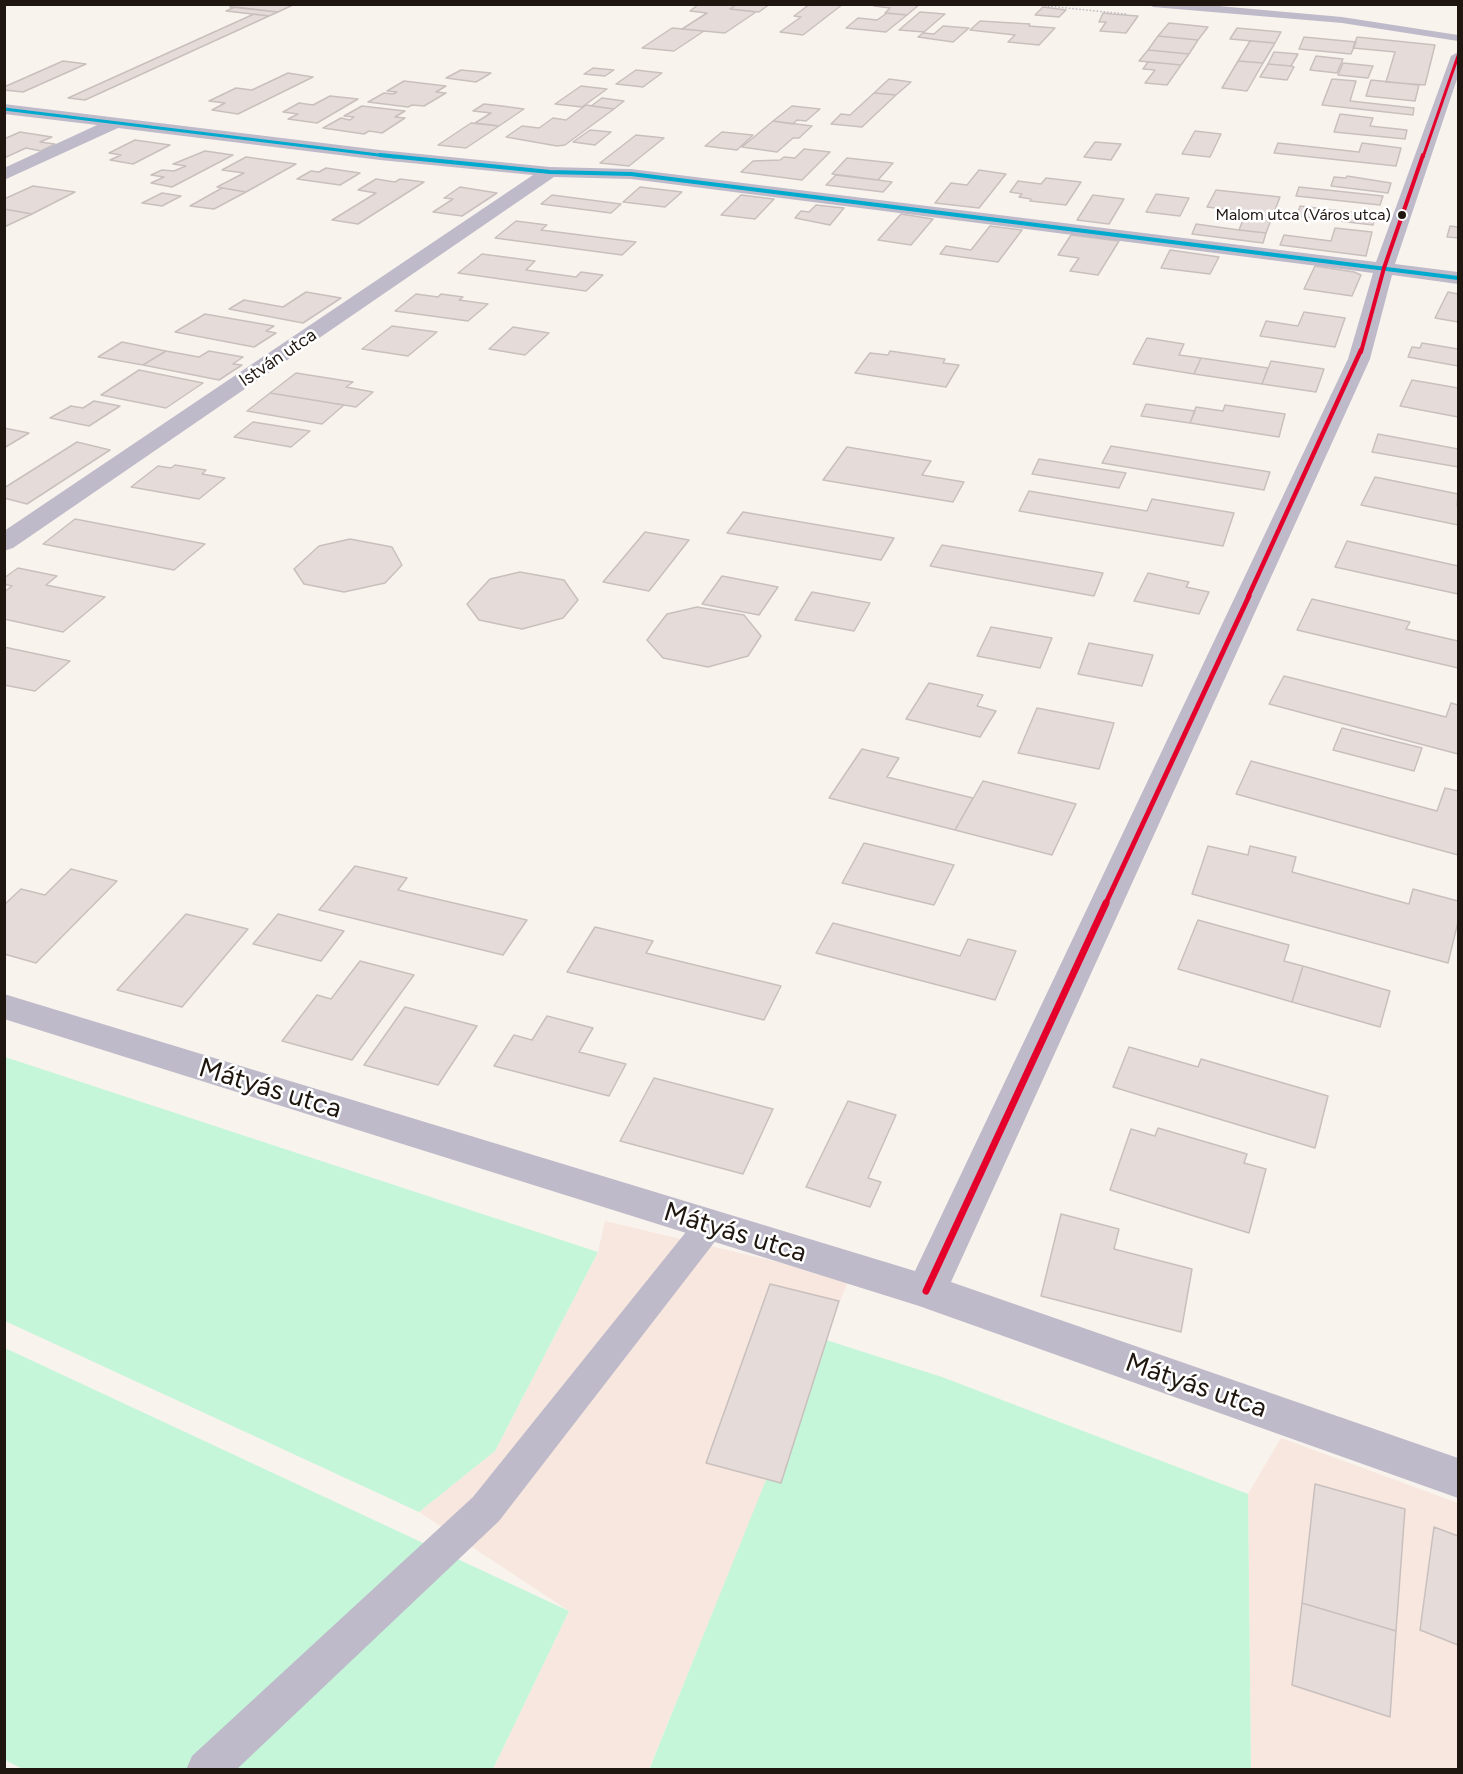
<!DOCTYPE html>
<meta charset="utf-8">
<style>
body{margin:0}
#map{position:relative;width:1463px;height:1774px;overflow:hidden;background:#f9f3ee;font-family:Figtree,sans-serif}
canvas{display:block}
.frame{position:absolute;inset:0;border:6px solid #1f160f;pointer-events:none}
</style>
<div id="map">
<canvas width="1463" height="1774"></canvas>
<div class="frame"></div>
</div>
<script>
const c = document.querySelector('canvas').getContext('2d');
c.lineJoin = 'round';
function paint(path, color) { c.fillStyle = color; c.fill(path, 'evenodd'); }
const shape = rows => new Path2D(rows.map(r => 'M' + r).join(''));
function strokePath(path, color, width, dash) { c.strokeStyle = color; c.lineWidth = width; c.lineCap = dash ? 'butt' : 'round'; c.setLineDash(dash || []); c.stroke(path); }
function write(font, color, halo, rows, align = 'center') {
  c.font = font + ' Figtree,sans-serif'; c.lineWidth = 5; c.setLineDash([]); c.textBaseline = 'middle'; c.strokeStyle = halo; c.fillStyle = color; for (const [text, x, y, turn = 0] of rows) {
    c.save(); c.translate(x, y); c.rotate((+turn || 0) * Math.PI / 180); c.textAlign = isNaN(turn) ? turn : align; if (halo) c.strokeText(text, 0, 0); c.fillText(text, 0, 0); c.restore();
  }
}
paint(shape([
 [605,1221,849,1279,649,1769,493,1769,569,1611,419,1512,495,1451,598,1252],
 [1281,1438,1458,1503,1458,1769,1251,1769,1248,1494]
]), '#f7e7df');
paint(shape([
 [5,1057,598,1252,495,1451,419,1512,5,1321],
 [823,1339,942,1377,1248,1494,1251,1769,649,1770],
 [5,1348,569,1611,493,1769,25,1770,5,1760]
]), '#c5f6da');
const building = shape([
 [235,4,295,4,278,12,230,7,235,4],
 [699,4,737,4,730,9,756,12,725,33,682,29,707,13,690,11,699,4],
 [737,4,770,4,759,12,730,9,737,4],
 [810,4,843,4,803,35,780,32,801,17,794,16,810,4],
 [877,4,920,4,907,15,885,13,890,8,874,6,877,4],
 [235,7,278,12,269,16,226,11,235,7],
 [1043,7,1066,10,1059,17,1035,15,1043,7],
 [920,12,945,14,924,32,899,30,920,12],
 [887,13,907,15,886,32,846,28,858,18,877,20,887,13],
 [1103,13,1112,14,1138,16,1126,33,1100,31,1106,22,1099,22,1103,13],
 [254,14,269,16,85,100,68,98,254,14],
 [980,21,1030,24,1029,26,1055,28,1039,45,1008,42,1015,35,970,30,980,21],
 [1169,23,1208,27,1198,40,1158,36,1169,23],
 [943,26,969,28,953,42,918,37,923,33,934,34,943,26],
 [672,28,704,31,674,51,642,48,672,28],
 [1237,28,1281,32,1275,43,1230,39,1237,28],
 [1158,36,1198,40,1189,54,1148,50,1158,36],
 [1304,37,1356,42,1351,54,1299,49,1304,37],
 [1357,37,1435,45,1425,85,1386,82,1395,52,1353,48,1357,37],
 [1250,41,1275,43,1263,63,1238,61,1250,41],
 [1148,50,1189,54,1181,65,1139,61,1148,50],
 [1274,52,1298,54,1291,66,1268,64,1274,52],
 [1316,56,1343,59,1337,73,1310,70,1316,56],
 [63,61,86,64,23,92,4,90,4,87,63,61],
 [1238,61,1263,63,1247,91,1222,88,1238,61],
 [1148,62,1160,63,1181,65,1167,85,1145,83,1155,70,1143,69,1148,62],
 [1343,63,1373,66,1368,78,1338,75,1343,63],
 [1268,64,1291,66,1294,67,1287,80,1260,77,1268,64],
 [593,68,614,70,605,76,584,74,593,68],
 [461,70,491,73,476,82,446,78,461,70],
 [636,70,662,73,643,87,616,84,636,70],
 [288,73,313,77,238,114,212,110,225,103,209,101,236,88,252,90,288,73],
 [889,79,911,82,896,95,874,93,889,79],
 [1332,79,1356,81,1350,101,1414,108,1413,115,1322,105,1332,79],
 [1371,80,1419,85,1415,101,1366,96,1371,80],
 [404,81,446,86,436,92,446,93,424,106,412,105,408,107,368,102,384,93,393,94,397,92,387,91,404,81],
 [581,86,607,89,582,107,555,104,581,86],
 [874,93,896,95,862,127,831,124,841,114,850,115,874,93],
 [330,96,358,99,317,123,288,119,298,114,283,112,299,103,313,105,330,96],
 [602,98,624,101,614,109,591,106,602,98],
 [484,104,502,106,524,109,499,126,475,123,491,113,473,111,484,104],
 [586,105,614,109,565,145,557,146,506,137,522,126,539,128,553,118,566,120,586,105],
 [362,106,405,111,395,117,405,118,382,133,369,131,364,134,323,128,341,118,350,120,354,117,344,116,362,106],
 [792,106,811,108,820,109,806,121,797,120,793,124,773,121,792,106],
 [1340,114,1373,118,1370,126,1407,130,1405,139,1334,132,1340,114],
 [773,121,812,126,799,138,793,138,777,152,742,147,773,121],
 [471,123,499,126,466,148,438,145,471,123],
 [590,130,611,132,595,145,573,142,590,130],
 [1195,131,1221,134,1210,157,1182,154,1195,131],
 [20,132,52,137,40,142,55,144,41,151,26,148,4,158,4,139,20,132],
 [722,132,753,135,737,150,705,146,722,132],
 [636,135,664,138,629,166,600,163,636,135],
 [135,140,170,145,133,164,110,160,121,155,109,153,135,140],
 [1095,142,1121,144,1111,160,1084,157,1095,142],
 [1278,143,1359,152,1362,143,1401,148,1396,166,1274,153,1278,143],
 [804,149,830,152,802,180,741,172,753,161,780,160,784,157,795,158,804,149],
 [205,151,233,155,172,187,151,183,164,177,151,175,162,170,174,171,186,166,173,164,205,151],
 [246,157,296,164,246,192,217,187,244,173,222,170,246,157],
 [847,158,893,163,878,180,832,174,847,158],
 [326,168,360,173,340,185,297,179,311,171,319,172,326,168],
 [979,170,1006,174,979,208,935,203,951,183,967,185,979,170],
 [836,175,878,180,892,182,883,192,826,185,836,175],
 [1347,176,1391,183,1388,193,1331,186,1334,177,1346,178,1347,176],
 [1046,178,1081,182,1066,205,1030,201,1031,199,1019,197,1022,194,1010,192,1018,181,1041,184,1046,178],
 [376,179,395,182,400,179,424,182,358,224,332,220,376,193,358,190,376,179],
 [33,186,75,192,32,214,4,209,4,199,33,186],
 [460,187,497,193,462,216,433,212,453,199,444,198,460,187],
 [640,187,682,192,665,207,623,202,640,187],
 [1299,187,1383,196,1380,205,1296,196,1299,187],
 [222,188,246,192,214,209,190,206,222,188],
 [1216,190,1280,197,1266,233,1239,230,1246,212,1207,207,1216,190],
 [162,193,181,196,162,206,142,203,162,193],
 [1156,194,1189,198,1180,216,1146,212,1156,194],
 [552,195,621,204,611,213,541,204,552,195],
 [741,195,774,199,755,219,721,215,741,195],
 [1093,195,1124,199,1109,224,1077,220,1093,195],
 [816,205,844,208,830,225,795,218,801,211,809,212,816,205],
 [1300,206,1376,215,1373,225,1297,216,1300,206],
 [4,209,32,214,4,227,4,209],
 [901,214,933,219,911,245,878,240,901,214],
 [516,221,547,225,541,230,636,242,622,255,495,238,516,221],
 [1196,224,1239,230,1266,233,1263,243,1192,234,1196,224],
 [990,226,1022,230,998,262,940,254,946,246,971,250,990,226],
 [1450,226,1458,227,1458,238,1447,237,1450,226],
 [1335,228,1372,232,1366,256,1280,245,1284,235,1331,241,1335,228],
 [1071,235,1119,241,1098,275,1070,271,1079,258,1058,255,1071,235],
 [1170,250,1219,257,1210,274,1161,268,1170,250],
 [482,254,535,261,526,270,576,277,581,272,603,275,586,291,458,273,482,254],
 [1315,266,1354,272,1361,275,1352,296,1304,289,1315,266],
 [306,292,341,298,303,323,229,309,244,300,283,307,306,292],
 [1448,292,1458,294,1458,322,1435,318,1448,292],
 [416,294,438,297,441,294,463,297,459,300,488,304,468,321,395,311,416,294],
 [1304,312,1345,318,1335,347,1260,336,1266,321,1298,326,1304,312],
 [205,314,274,326,266,331,276,333,254,347,175,332,205,314],
 [392,326,437,332,408,356,362,349,392,326],
 [513,327,549,333,525,355,489,349,513,327],
 [1147,338,1184,344,1179,355,1201,358,1194,374,1133,364,1147,338],
 [122,342,166,351,143,365,98,357,122,342],
 [1422,343,1458,349,1458,366,1408,357,1412,347,1420,348,1422,343],
 [166,351,199,357,209,351,243,357,233,364,242,365,219,380,143,365,166,351],
 [890,351,945,359,943,363,959,365,946,387,855,373,870,353,888,355,890,351],
 [1201,358,1268,368,1262,384,1194,374,1201,358],
 [1271,361,1324,369,1316,392,1262,384,1271,361],
 [139,370,203,383,166,408,101,395,139,370],
 [296,373,353,382,346,387,373,392,356,407,270,393,296,373],
 [1412,380,1458,388,1458,417,1400,406,1412,380],
 [270,393,344,405,322,424,247,411,270,393],
 [94,401,120,406,89,426,50,418,71,406,83,408,94,401],
 [1146,404,1195,411,1190,423,1141,416,1146,404],
 [1225,405,1285,414,1279,437,1190,423,1196,407,1223,411,1225,405],
 [253,422,310,431,291,447,234,437,253,422],
 [4,428,29,433,4,448,4,428],
 [1378,434,1458,449,1458,467,1372,452,1378,434],
 [77,442,110,450,27,504,4,498,4,488,77,442],
 [1111,446,1270,472,1264,490,1102,463,1111,446],
 [847,447,931,461,922,475,964,482,953,502,823,480,847,447],
 [1039,459,1126,473,1119,488,1032,474,1039,459],
 [175,465,206,470,202,474,225,478,199,499,131,487,158,466,171,468,175,465],
 [1375,477,1458,494,1457,506,1458,506,1458,525,1361,505,1375,477],
 [1029,491,1147,511,1152,499,1234,513,1223,546,1019,511,1029,491],
 [743,512,894,538,881,560,727,533,743,512],
 [75,519,205,544,174,570,43,544,75,519],
 [645,532,689,540,649,591,603,582,645,532],
 [350,539,392,547,402,565,385,583,344,592,304,584,294,569,319,546,350,539],
 [1347,541,1458,566,1458,594,1335,567,1347,541],
 [942,545,1103,573,1094,596,930,566,942,545],
 [18,568,57,576,46,585,105,597,63,632,4,619,4,592,12,586,4,584,4,578,18,568],
 [520,572,564,580,578,600,563,618,522,629,479,620,467,604,490,579,520,572],
 [1148,573,1189,582,1186,587,1209,592,1199,614,1134,601,1148,573],
 [722,576,778,587,759,615,702,604,722,576],
 [812,592,870,603,854,631,795,620,812,592],
 [1312,599,1410,622,1406,629,1458,641,1458,668,1297,630,1312,599],
 [697,607,744,615,761,636,748,656,708,667,663,658,647,640,667,614,697,607],
 [991,627,1052,638,1040,668,977,656,991,627],
 [1089,643,1153,655,1142,686,1078,674,1089,643],
 [4,647,70,661,35,691,4,685,4,647],
 [1284,676,1446,717,1451,703,1458,705,1458,754,1269,704,1284,676],
 [929,683,983,695,977,706,996,711,980,737,906,719,929,683],
 [1037,708,1114,723,1099,769,1018,753,1037,708],
 [1342,728,1422,748,1414,771,1333,750,1342,728],
 [862,749,899,758,887,777,973,798,955,830,829,798,862,749],
 [1251,761,1437,811,1445,788,1458,791,1458,855,1236,794,1251,761],
 [983,781,1076,804,1052,855,955,830,983,781],
 [864,843,954,865,934,905,842,883,864,843],
 [1208,846,1248,855,1250,846,1296,857,1292,872,1409,904,1413,889,1458,901,1458,922,1448,963,1192,894,1208,846],
 [355,866,407,878,398,890,527,920,503,955,319,910,355,866],
 [71,869,117,881,36,963,4,954,4,905,21,889,45,895,71,869],
 [186,914,248,929,182,1007,117,990,186,914],
 [278,914,344,931,321,961,253,944,278,914],
 [1198,920,1289,945,1284,961,1303,966,1292,1002,1178,969,1198,920],
 [833,923,960,956,968,939,1016,951,995,1000,816,953,833,923],
 [595,927,653,941,646,953,781,986,764,1020,567,972,595,927],
 [360,961,414,975,352,1060,282,1041,317,995,331,999,360,961],
 [1303,966,1390,991,1380,1027,1292,1002,1303,966],
 [405,1007,477,1026,438,1085,364,1065,405,1007],
 [547,1016,593,1028,579,1052,626,1064,609,1096,494,1066,514,1035,532,1040,547,1016],
 [1129,1047,1198,1067,1201,1059,1328,1096,1315,1148,1113,1087,1129,1047],
 [654,1078,773,1109,743,1174,620,1141,654,1078],
 [848,1101,896,1115,868,1178,881,1182,870,1207,806,1187,848,1101],
 [1158,1128,1247,1154,1244,1163,1266,1169,1249,1233,1110,1190,1131,1129,1155,1136,1158,1128],
 [1061,1214,1119,1229,1114,1249,1192,1269,1181,1332,1041,1296,1061,1214],
 [770,1284,839,1301,781,1483,706,1463,770,1284],
 [1315,1484,1405,1509,1396,1631,1302,1603,1315,1484],
 [1434,1527,1458,1536,1458,1645,1420,1630,1434,1527],
 [1302,1603,1396,1631,1390,1717,1292,1685,1302,1603]
]);
paint(building, '#e5dbd8');
strokePath(building, '#c9c0be', 1.5);
strokePath(shape([
 [1027,4,1126,14]
]), '#bcb8c0', 1.5, [1.5, 2]);
paint(shape([
 [1148,4,1196,4,1342,17,1458,35,1458,41,1342,23,1153,7,1148,4],
 [709,1214,720,1217,725,1226,720,1235,499,1521,236,1770,186,1770,192,1756,473,1497,698,1217,709,1214]
]), '#bebac9');
paint(shape([
 [1458,52,1458,76,1395,264,1458,272,1458,284,1392,275,1370,359,951,1282,1458,1458,1458,1498,919,1306,4,1019,4,994,915,1271,1348,359,1373,273,631,179,554,177,13,548,4,551,4,531,533,175,380,160,118,128,4,180,4,168,97,125,4,114,4,104,380,150,550,167,631,169,1376,262,1451,56,1458,52]
]), '#bebac9');
strokePath(shape([
 [4,109,395,157]
]), '#00a9ce', 3);
strokePath(shape([
 [380,155,550,172,631,174,1458,278]
]), '#00a9ce', 4);
strokePath(shape([
 [1423,157,1458,56]
]), '#e4002b', 3);
strokePath(shape([
 [1361,352,1384,268,1423,155]
]), '#e4002b', 4);
strokePath(shape([
 [1248,597,1361,350]
]), '#e4002b', 4.5);
strokePath(shape([
 [1105,905,1249,596]
]), '#e4002b', 5);
strokePath(shape([
 [926,1291,1106,903]
]), '#e4002b', 7);
for (const [x, y, r, color] of [
 [1402,215,5,"#1f160f"]
]) { const dot = new Path2D(); dot.arc(x, y, r, 0, 2 * Math.PI); c.fillStyle = color; c.fill(dot); strokePath(dot, '#fff', 2); }
write('16px', '#1f160f', '#fff', [
 ["Malom utca (Város utca)",1391,215]
], 'right');
write('18px', '#1f160f', '#fff', [
 ["István utca",278,358,-34]
]);
write('27px', '#1f160f', '#fff', [
 ["Mátyás utca",270,1089,17],
 ["Mátyás utca",735,1233,17],
 ["Mátyás utca",1196,1386,19]
]);
</script>
